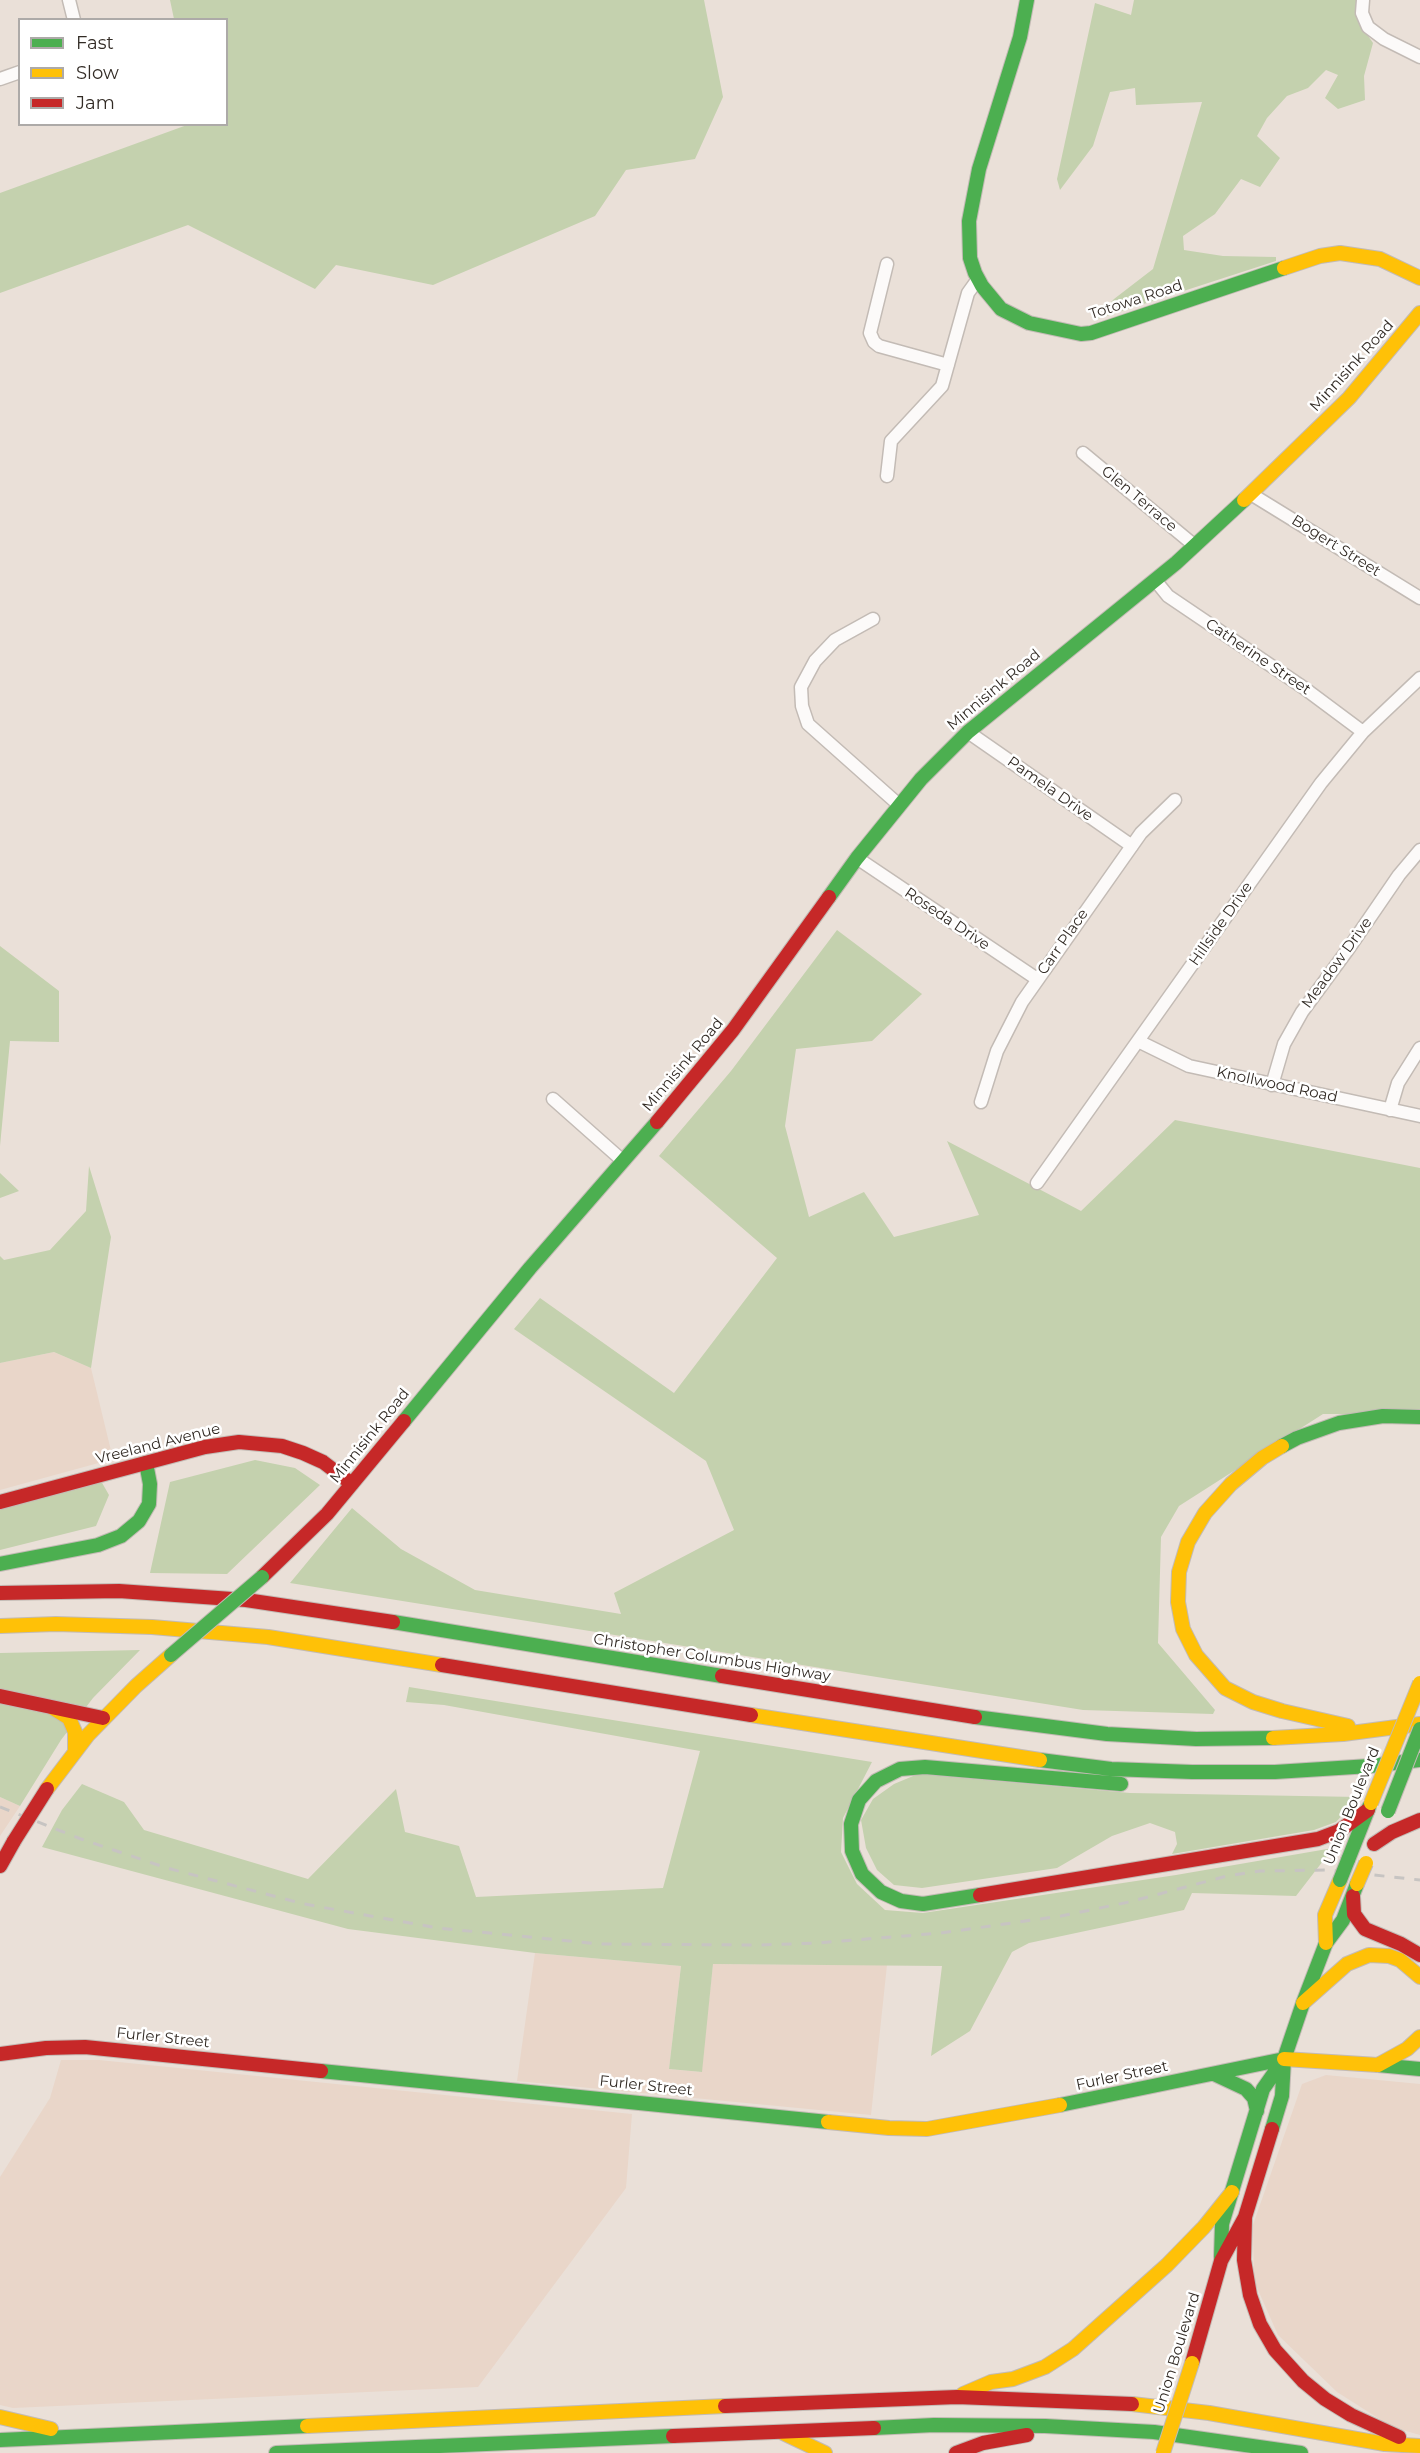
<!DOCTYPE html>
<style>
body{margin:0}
#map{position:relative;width:1420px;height:2453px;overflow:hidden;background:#eae0d8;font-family:Montserrat,sans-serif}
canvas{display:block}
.legend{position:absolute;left:18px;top:18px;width:210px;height:108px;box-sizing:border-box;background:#fff;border:2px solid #adaaa8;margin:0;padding:8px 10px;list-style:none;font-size:18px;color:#322b25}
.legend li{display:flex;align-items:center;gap:12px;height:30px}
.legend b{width:30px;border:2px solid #adaaa8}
</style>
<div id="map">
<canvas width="1420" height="2453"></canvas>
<ul class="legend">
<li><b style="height:8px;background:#4caf50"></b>Fast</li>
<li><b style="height:8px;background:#ffc107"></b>Slow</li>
<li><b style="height:8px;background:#c62828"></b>Jam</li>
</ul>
</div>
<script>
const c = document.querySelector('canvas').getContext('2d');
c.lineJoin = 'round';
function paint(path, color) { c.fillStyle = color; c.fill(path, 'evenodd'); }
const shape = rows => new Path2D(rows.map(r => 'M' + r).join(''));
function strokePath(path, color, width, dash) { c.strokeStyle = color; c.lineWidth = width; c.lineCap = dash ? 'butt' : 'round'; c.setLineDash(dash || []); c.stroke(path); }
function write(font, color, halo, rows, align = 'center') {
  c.font = font + ' Montserrat,sans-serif'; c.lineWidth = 5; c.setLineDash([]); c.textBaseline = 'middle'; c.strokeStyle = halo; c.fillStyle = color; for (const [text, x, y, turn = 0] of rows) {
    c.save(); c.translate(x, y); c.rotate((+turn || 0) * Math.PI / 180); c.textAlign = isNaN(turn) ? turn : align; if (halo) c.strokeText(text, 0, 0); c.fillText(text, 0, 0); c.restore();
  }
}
paint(shape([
 [54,1352,91,1368,113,1459,0,1490,0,1363],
 [0,1797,20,1806,0,1836],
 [535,1953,681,1966,669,2069,701,2072,713,1964,887,1965,871,2115,517,2081],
 [61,2060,99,2060,632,2114,626,2188,478,2387,13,2408,0,2405,0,2177,50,2098],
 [1326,2075,1420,2084,1420,2435,1392,2427,1337,2392,1278,2335,1254,2281,1253,2225,1302,2084]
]), '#e9d6c9');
paint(shape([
 [170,0,704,0,723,97,695,159,626,170,595,216,433,285,336,265,315,289,188,225,0,293,0,193,187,125,226,124,226,20,174,19],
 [1134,0,1357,0,1362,27,1373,43,1364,76,1365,100,1338,109,1325,98,1338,75,1326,70,1308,88,1287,96,1267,118,1257,136,1280,158,1260,187,1241,179,1215,214,1183,236,1184,250,1223,256,1276,257,1276,261,1094,320,1114,299,1153,269,1202,102,1136,105,1135,88,1110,92,1093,146,1060,190,1057,179,1095,3,1131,15],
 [837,930,922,994,872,1041,796,1049,785,1126,809,1217,864,1192,894,1237,979,1215,947,1141,1081,1211,1175,1120,1420,1168,1420,1414,1323,1414,1179,1506,1161,1537,1158,1643,1215,1710,1213,1714,1083,1710,290,1583,352,1508,401,1549,475,1590,621,1614,614,1593,734,1530,706,1461,514,1329,540,1298,674,1393,777,1258,659,1156,731,1071],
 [0,946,59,991,59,1042,10,1041,0,1146],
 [89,1166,111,1237,91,1368,54,1352,0,1363,0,1256,4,1260,50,1250,86,1211],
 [0,1173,19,1191,0,1198],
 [255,1460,295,1468,320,1485,227,1574,150,1573,170,1482],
 [97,1474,109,1495,96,1526,0,1550,0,1498],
 [140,1650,93,1698,61,1740,20,1806,0,1797,0,1653],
 [409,1687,872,1762,843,1818,841,1852,857,1884,885,1910,923,1913,1176,1875,1333,1848,1296,1896,1192,1893,1184,1910,1029,1943,1012,1952,970,2031,931,2056,942,1966,713,1964,702,2072,669,2069,681,1966,535,1953,348,1929,42,1847,62,1810,82,1784,124,1802,144,1830,308,1879,396,1789,405,1832,459,1846,476,1897,663,1888,700,1751,444,1705,406,1702],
 [918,1774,1130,1793,1359,1797,1336,1822,1314,1830,1172,1854,1177,1844,1175,1832,1150,1823,1112,1836,1057,1868,922,1888,894,1885,877,1870,866,1848,861,1820,873,1799,894,1784]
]), '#c4d1ae');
const street = shape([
 [69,0,74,20],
 [1363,0,1362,13,1368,27,1384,39,1420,57],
 [0,79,20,72],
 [887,264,870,333,874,342,879,346,948,365],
 [1083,453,1195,546],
 [887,476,891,441,942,386,968,293,978,279],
 [1251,494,1420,598],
 [1155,580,1168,596,1304,688,1363,732],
 [873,619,835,640,815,661,801,687,802,706,808,724,899,805],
 [968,732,1132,846],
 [857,858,1037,979],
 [1138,1041,1189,1066,1420,1116],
 [1272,1085,1284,1044,1302,1012,1349,948,1399,875,1420,850],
 [553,1099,623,1161],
 [981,1102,997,1051,1022,1002,1141,833,1175,800],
 [1390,1110,1398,1083,1420,1048],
 [1037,1183,1321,783,1363,732,1420,678]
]);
const fast = shape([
 [1027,0,1020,37,979,169,969,221,970,258,975,273,982,286,1001,309,1029,323,1081,334,1091,333,1284,268],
 [829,897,857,858,921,779,968,732,1176,563,1244,500],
 [404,1421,530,1268,657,1122],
 [1282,1446,1297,1438,1339,1423,1383,1416,1420,1417],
 [0,1564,98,1545,121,1536,139,1521,149,1504,150,1484,146,1463],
 [393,1622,722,1676],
 [975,1717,1107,1734,1196,1739,1273,1738],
 [1040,1760,1111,1769,1192,1772,1275,1772,1370,1766,1420,1760],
 [1348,1860,1369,1807],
 [980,1895,923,1904,901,1901,881,1892,862,1874,852,1851,851,1824,859,1800,876,1781,900,1769,925,1767,1121,1784],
 [1378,2065,1420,2069],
 [321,2071,828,2122],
 [1214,2074,1246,2089,1254,2098,1257,2111],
 [1060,2105,1284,2059],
 [1272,2129,1282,2096,1284,2059,1303,2003,1326,1943,1343,1920,1357,1884],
 [1221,2257,1222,2224,1263,2089,1284,2059],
 [874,2428,934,2425,1045,2426,1154,2432,1301,2453],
 [0,2440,307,2426],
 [276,2453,673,2436]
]);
const slow = shape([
 [1284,268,1320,256,1340,253,1380,259,1420,278],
 [1244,500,1349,398,1420,313],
 [1282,1446,1262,1458,1231,1484,1205,1513,1188,1542,1179,1572,1178,1602,1183,1629,1196,1655,1225,1688,1253,1702,1282,1711,1348,1726],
 [0,1626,56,1624,152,1627,268,1637,442,1665],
 [53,1708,69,1718,75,1732,75,1749],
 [751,1715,1040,1760],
 [1273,1738,1343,1734,1420,1724],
 [47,1789,88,1735,136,1686,171,1655],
 [1326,1943,1325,1915,1340,1880],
 [1303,2003,1347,1964,1369,1955,1389,1956,1400,1960,1420,1977],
 [1284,2059,1378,2065,1407,2049,1420,2037],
 [828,2122,889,2128,927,2129,1060,2105],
 [963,2394,991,2382,1013,2379,1045,2367,1073,2349,1167,2265,1204,2227,1232,2192],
 [1132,2404,1209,2413,1385,2444,1420,2446],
 [0,2417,51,2429],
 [307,2426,725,2406],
 [783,2433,825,2453]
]);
const jam = shape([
 [657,1122,733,1030,829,897],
 [0,1502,205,1447,239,1442,282,1446,303,1453,323,1462,352,1484],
 [262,1577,327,1514,404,1421],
 [0,1593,119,1591,246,1600,393,1622],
 [442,1665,751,1715],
 [722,1676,975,1717],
 [0,1696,103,1718],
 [1374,1844,1392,1832,1420,1820],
 [0,1866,14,1841],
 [980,1895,1318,1839,1339,1831,1368,1810],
 [1353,1896,1354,1914,1365,1929,1401,1944,1420,1955],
 [0,2054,46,2048,85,2047,321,2071],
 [1245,2217,1244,2260,1250,2295,1260,2324,1275,2350,1303,2381,1325,2399,1351,2415,1399,2437],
 [1192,2363,1221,2261,1245,2217,1272,2129],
 [725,2406,957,2397,1132,2404],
 [673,2436,874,2428],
 [956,2453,983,2443,1027,2435]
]);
strokePath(street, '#c3bbb5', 15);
strokePath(fast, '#c3bbb5', 16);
strokePath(slow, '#c3bbb5', 16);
strokePath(jam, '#c3bbb5', 16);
strokePath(street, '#fcfaf9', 12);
strokePath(fast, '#4caf50', 14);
strokePath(slow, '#ffc107', 14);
strokePath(jam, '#c62828', 14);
strokePath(shape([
 [0,1807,81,1839,167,1868,304,1904,438,1928,600,1944,760,1945,817,1943,941,1933,1061,1916,1129,1902,1227,1876,1260,1871,1328,1870,1420,1880]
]), '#c7c4c2', 3, [10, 10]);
const fastBridge = shape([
 [171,1655,262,1577],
 [1388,1811,1420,1729],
 [1340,1880,1348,1860]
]);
const slowBridge = shape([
 [1371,1803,1420,1683],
 [1357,1884,1366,1863],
 [1163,2453,1192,2363]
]);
const jamBridge = shape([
 [14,1841,47,1789]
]);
strokePath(fastBridge, '#c3bbb5', 16, []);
strokePath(slowBridge, '#c3bbb5', 16, []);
strokePath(jamBridge, '#c3bbb5', 16, []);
strokePath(fastBridge, '#4caf50', 14);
strokePath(slowBridge, '#ffc107', 14);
strokePath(jamBridge, '#c62828', 14);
write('15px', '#322b25', '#fff', [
 ["Totowa Road",1136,300,-18],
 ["Minnisink Road",1352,366,-48],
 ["Glen Terrace",1139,499,40],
 ["Bogert Street",1336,546,32],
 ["Catherine Street",1258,657,34],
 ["Minnisink Road",994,690,-40],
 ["Pamela Drive",1050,789,35],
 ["Roseda Drive",947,919,34],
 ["Hillside Drive",1221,924,-55],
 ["Carr Place",1063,942,-55],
 ["Meadow Drive",1337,963,-54],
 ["Minnisink Road",683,1065,-50],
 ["Knollwood Road",1277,1085,12],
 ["Minnisink Road",370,1436,-51],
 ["Vreeland Avenue",158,1444,-14],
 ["Christopher Columbus Highway",712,1658,9],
 ["Union Boulevard",1352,1806,-68],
 ["Furler Street",163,2038,6],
 ["Furler Street",1122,2076,-12],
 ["Furler Street",646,2086,6],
 ["Union Boulevard",1177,2353,-73]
]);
</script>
